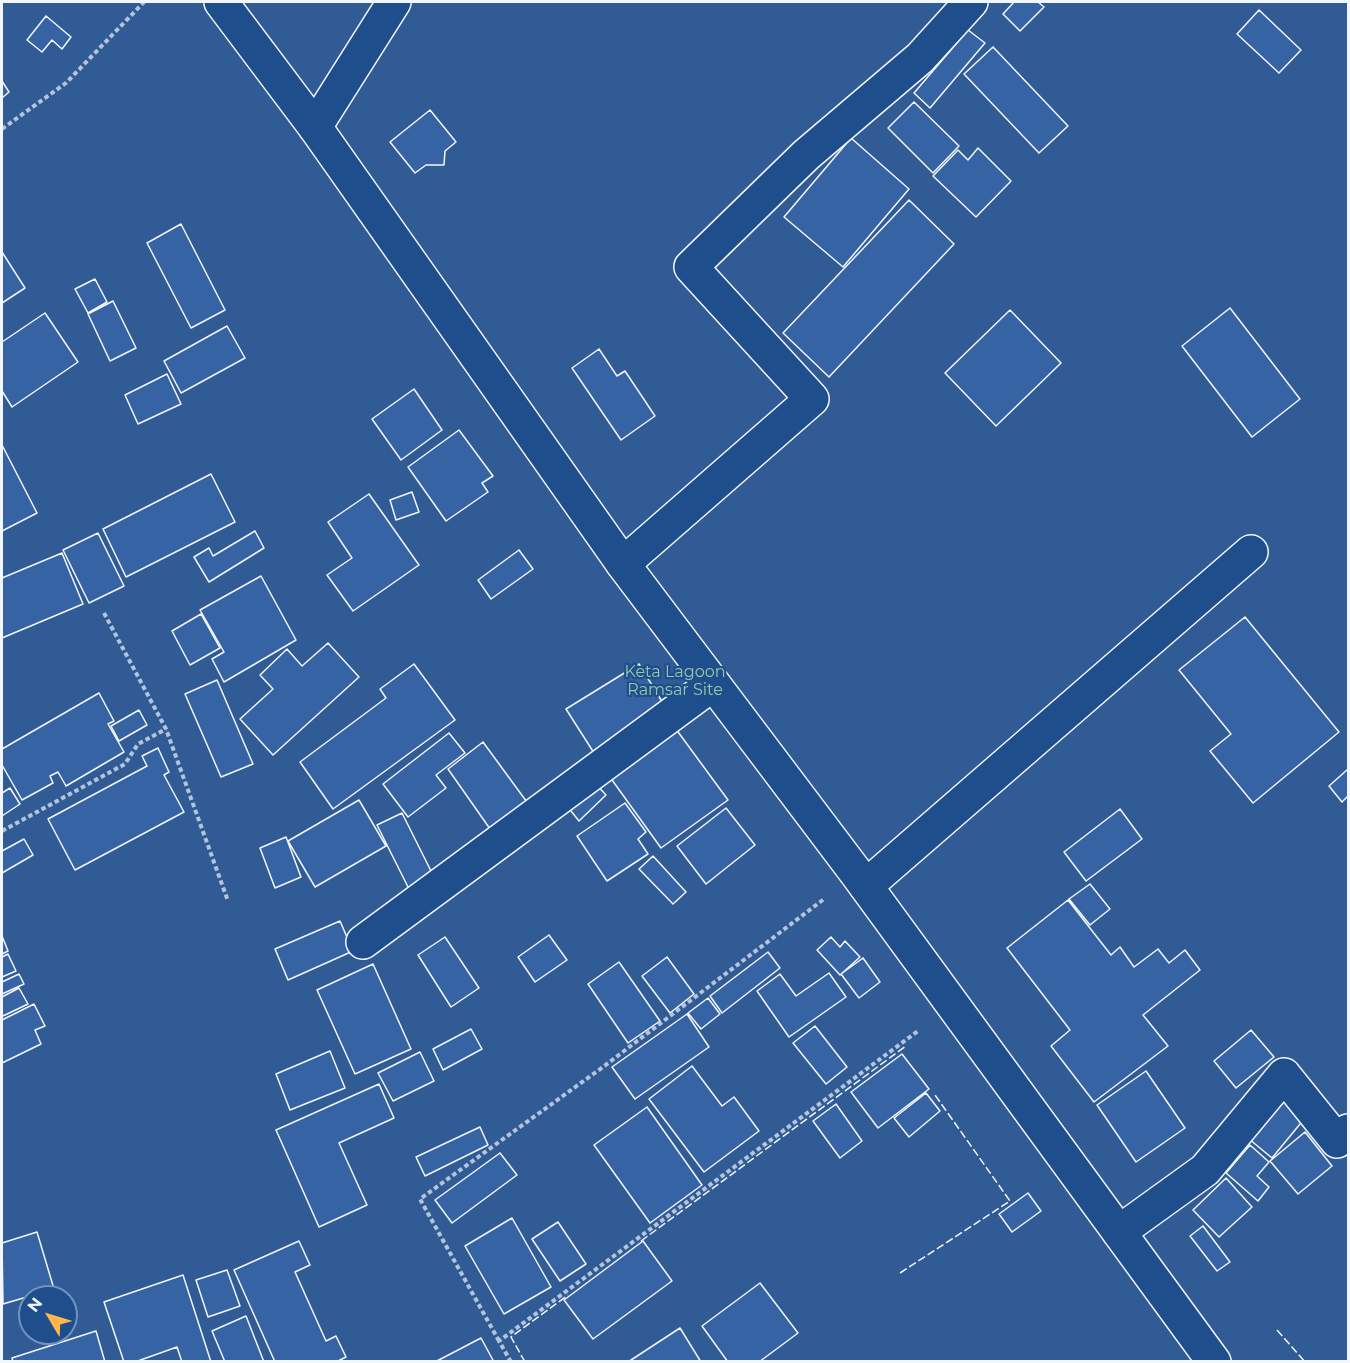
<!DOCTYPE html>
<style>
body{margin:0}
#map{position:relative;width:1350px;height:1363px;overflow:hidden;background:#1f4e8c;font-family:Montserrat,sans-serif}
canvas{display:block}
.frame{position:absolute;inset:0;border:3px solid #f2f6ff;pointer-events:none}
.north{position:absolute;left:18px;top:1285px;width:60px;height:60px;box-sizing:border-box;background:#1f4e8c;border:2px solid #7391ba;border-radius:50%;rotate:308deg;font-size:16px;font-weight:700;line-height:24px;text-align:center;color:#f2f6ff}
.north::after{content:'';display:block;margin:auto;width:21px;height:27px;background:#ffb74d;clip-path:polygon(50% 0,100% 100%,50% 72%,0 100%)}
</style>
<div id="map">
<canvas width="1350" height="1363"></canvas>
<div class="frame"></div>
<div class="north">N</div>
</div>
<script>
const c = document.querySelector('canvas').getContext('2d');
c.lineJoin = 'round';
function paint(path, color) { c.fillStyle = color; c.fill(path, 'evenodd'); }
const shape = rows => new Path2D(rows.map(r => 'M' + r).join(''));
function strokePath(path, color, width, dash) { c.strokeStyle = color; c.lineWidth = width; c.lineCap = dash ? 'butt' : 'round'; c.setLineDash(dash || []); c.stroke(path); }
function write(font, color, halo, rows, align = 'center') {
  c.font = font + ' Montserrat,sans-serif'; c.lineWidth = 4.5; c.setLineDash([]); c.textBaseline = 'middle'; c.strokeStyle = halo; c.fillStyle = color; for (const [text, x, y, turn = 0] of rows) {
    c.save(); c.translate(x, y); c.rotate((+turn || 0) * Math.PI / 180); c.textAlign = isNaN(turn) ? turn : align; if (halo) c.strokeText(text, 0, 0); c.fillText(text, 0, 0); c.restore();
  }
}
const built = shape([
 [2,2,1348,2,1348,1361,2,1362,2,2],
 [30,1297,66,1297,66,1333,30,1333,30,1297]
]);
paint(built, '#305b95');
strokePath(built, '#a8bbd7', 1.5);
const building = shape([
 [1014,2,1038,2,1044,7,1020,31,1003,14,1014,2],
 [1259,10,1301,50,1279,73,1237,34,1259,10],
 [46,16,71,37,62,49,52,40,42,52,27,40,46,16],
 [968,30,985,43,930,108,914,93,968,30],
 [993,47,1068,126,1039,153,964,74,993,47],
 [2,81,9,92,2,98,2,81],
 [914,102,959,146,933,173,888,128,914,102],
 [430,110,456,142,445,151,444,165,426,165,415,173,390,142,430,110],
 [851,138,909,189,843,267,784,217,851,138],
 [978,148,1011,181,976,217,933,176,958,150,968,160,978,148],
 [909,200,954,244,829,377,783,333,909,200],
 [181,224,225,310,191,328,147,243,181,224],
 [2,252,25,288,2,303,2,252],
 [95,279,107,302,88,313,75,289,95,279],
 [113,301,136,348,110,361,88,314,113,301],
 [1230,308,1300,399,1252,437,1182,346,1230,308],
 [1010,310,1061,363,996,426,945,373,1010,310],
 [45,313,78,362,12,407,2,391,2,342,45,313],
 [227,326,245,358,181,393,164,361,227,326],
 [599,349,617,376,625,371,655,416,621,440,572,368,599,349],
 [167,374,181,404,138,424,125,395,167,374],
 [414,389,442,430,401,460,372,419,414,389],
 [459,430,493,476,482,483,488,492,446,521,408,467,459,430],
 [2,445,37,513,2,531,2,445],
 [211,474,235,522,126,577,103,529,211,474],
 [412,492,419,512,396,520,390,500,412,492],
 [369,494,419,565,353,611,327,575,352,558,328,522,369,494],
 [255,531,264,548,209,582,194,557,209,548,213,556,255,531],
 [98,533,124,586,89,603,63,550,98,533],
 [519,550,533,569,491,599,478,580,519,550],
 [62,553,83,604,2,638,2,578,62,553],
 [261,576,296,640,224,682,212,659,224,652,200,610,261,576],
 [201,614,220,648,190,665,172,631,201,614],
 [1245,617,1339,732,1253,803,1210,751,1231,734,1179,670,1245,617],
 [328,643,359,677,273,755,240,719,273,689,260,675,287,649,302,666,328,643],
 [414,664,455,720,333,809,300,762,386,698,380,689,414,664],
 [639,664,666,708,594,753,566,709,639,664],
 [217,680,253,764,221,777,185,694,217,680],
 [99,693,114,721,108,724,124,752,66,786,58,772,50,776,53,783,22,800,2,765,2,749,99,693],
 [139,710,147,725,119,741,111,726,139,710],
 [673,725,728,800,661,848,607,773,673,725],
 [449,733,465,753,436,775,446,788,408,817,383,784,449,733],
 [483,742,532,809,495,836,448,769,483,742],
 [158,748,169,772,164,775,184,812,75,870,48,819,147,766,142,756,158,748],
 [1348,769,1348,796,1342,802,1329,786,1348,769],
 [593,781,606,795,579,821,567,806,593,781],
 [10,788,20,804,2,816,2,793,10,788],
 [359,800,386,846,315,887,288,841,359,800],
 [625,803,646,832,638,839,648,854,607,881,577,836,625,803],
 [726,808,755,845,706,884,677,846,726,808],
 [1120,809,1142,839,1086,881,1064,852,1120,809],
 [402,813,436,881,411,893,377,825,402,813],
 [286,837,301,877,275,888,260,848,286,837],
 [24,839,33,855,2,873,2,851,24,839],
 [653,856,686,892,673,904,639,869,653,856],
 [1090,884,1110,909,1090,925,1069,899,1090,884],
 [1068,900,1111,955,1120,947,1134,967,1158,949,1169,963,1185,950,1200,970,1143,1015,1168,1046,1094,1102,1051,1046,1070,1030,1007,948,1068,900],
 [340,921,353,951,288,980,275,949,340,921],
 [549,935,567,960,535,982,518,957,549,935],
 [2,936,8,951,2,954,2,936],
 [445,937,479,988,451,1007,418,955,445,937],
 [831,937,840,947,845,941,860,957,840,975,817,950,831,937],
 [768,952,780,968,722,1013,710,996,768,952],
 [8,954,16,971,2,977,2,957,8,954],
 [667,957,694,994,670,1013,642,976,667,957],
 [863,958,880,982,859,998,841,974,863,958],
 [619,962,660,1021,628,1043,588,984,619,962],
 [373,964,411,1049,355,1074,317,990,373,964],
 [829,973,846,997,789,1037,757,991,780,974,796,996,829,973],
 [19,974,24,984,2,994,2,982,19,974],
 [19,988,28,1004,3,1016,2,1013,2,997,19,988],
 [708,998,720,1014,701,1029,688,1013,708,998],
 [34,1004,45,1026,35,1030,41,1044,2,1063,2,1020,34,1004],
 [687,1014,709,1047,635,1099,612,1067,687,1014],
 [815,1026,847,1067,826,1084,793,1043,815,1026],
 [471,1029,482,1049,443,1070,433,1049,471,1029],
 [1251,1030,1274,1057,1236,1088,1214,1061,1251,1030],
 [330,1051,345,1088,290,1110,276,1074,330,1051],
 [420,1052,434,1081,393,1101,378,1073,420,1052],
 [902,1054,929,1089,878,1128,851,1092,902,1054],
 [692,1066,722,1106,734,1097,759,1131,704,1172,649,1099,692,1066],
 [1146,1071,1185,1128,1136,1162,1097,1105,1146,1071],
 [379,1084,394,1118,339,1143,367,1205,319,1227,276,1130,379,1084],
 [926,1093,940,1111,909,1137,894,1118,926,1093],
 [1283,1099,1305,1118,1272,1158,1249,1139,1283,1099],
 [836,1104,862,1141,840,1158,813,1121,836,1104],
 [647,1107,702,1185,650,1223,594,1145,647,1107],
 [480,1127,488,1145,425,1176,416,1157,480,1127],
 [1305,1132,1332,1166,1298,1194,1270,1161,1305,1132],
 [1250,1145,1269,1162,1257,1176,1269,1187,1258,1201,1226,1173,1250,1145],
 [500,1153,517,1175,452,1223,435,1200,500,1153],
 [1226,1178,1252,1207,1219,1237,1193,1210,1226,1178],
 [1028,1193,1041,1211,1012,1232,999,1214,1028,1193],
 [512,1218,551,1287,504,1314,465,1246,512,1218],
 [558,1222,586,1264,560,1281,532,1239,558,1222],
 [1203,1226,1230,1262,1217,1271,1190,1236,1203,1226],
 [37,1232,54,1289,3,1304,2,1243,37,1232],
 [299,1241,310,1265,295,1272,326,1341,336,1336,346,1357,336,1362,275,1362,234,1270,299,1241],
 [643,1241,672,1281,593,1339,564,1300,643,1241],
 [227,1270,240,1306,208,1317,196,1280,227,1270],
 [183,1275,211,1362,182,1362,177,1347,135,1362,124,1362,104,1302,183,1275],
 [760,1283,798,1333,759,1362,728,1362,702,1326,760,1283],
 [246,1316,264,1362,225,1362,212,1331,246,1316],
 [680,1328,701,1362,628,1362,680,1328],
 [96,1331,105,1362,13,1362,12,1358,96,1331],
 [481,1338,494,1362,435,1362,481,1338]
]);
paint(building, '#3563a3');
strokePath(building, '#f2f6ff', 1.5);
const minor = shape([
 [315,127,394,2],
 [623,564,812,399,691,267,806,155,920,58,971,2],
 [866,886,1251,552],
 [363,942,713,684],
 [1119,1232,1205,1170,1284,1075,1337,1141,1348,1131]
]);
const major = shape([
 [221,2,315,127,623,564,857,874,1214,1362]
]);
strokePath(minor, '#f2f6ff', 36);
strokePath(major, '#f2f6ff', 36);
strokePath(shape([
 [2,129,66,83,144,2],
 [104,613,166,729,228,901],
 [2,831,125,764,138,744,166,729],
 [499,1341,420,1199,603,1067,824,899],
 [511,1362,499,1341,918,1031]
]), '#b3c4dc', 4, [4.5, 3]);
strokePath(minor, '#1f4e8c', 33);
strokePath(major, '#1f4e8c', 33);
strokePath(shape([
 [641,1241,906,1046],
 [900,1273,1010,1201,935,1095],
 [1277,1330,1305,1362],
 [525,1362,511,1337,568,1295]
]), '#f2f6ff', 1.5, [8, 3]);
write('16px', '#97c8a6', '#1f4e8c', [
 ["Keta Lagoon",675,672],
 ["Ramsar Site",675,690]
]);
</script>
